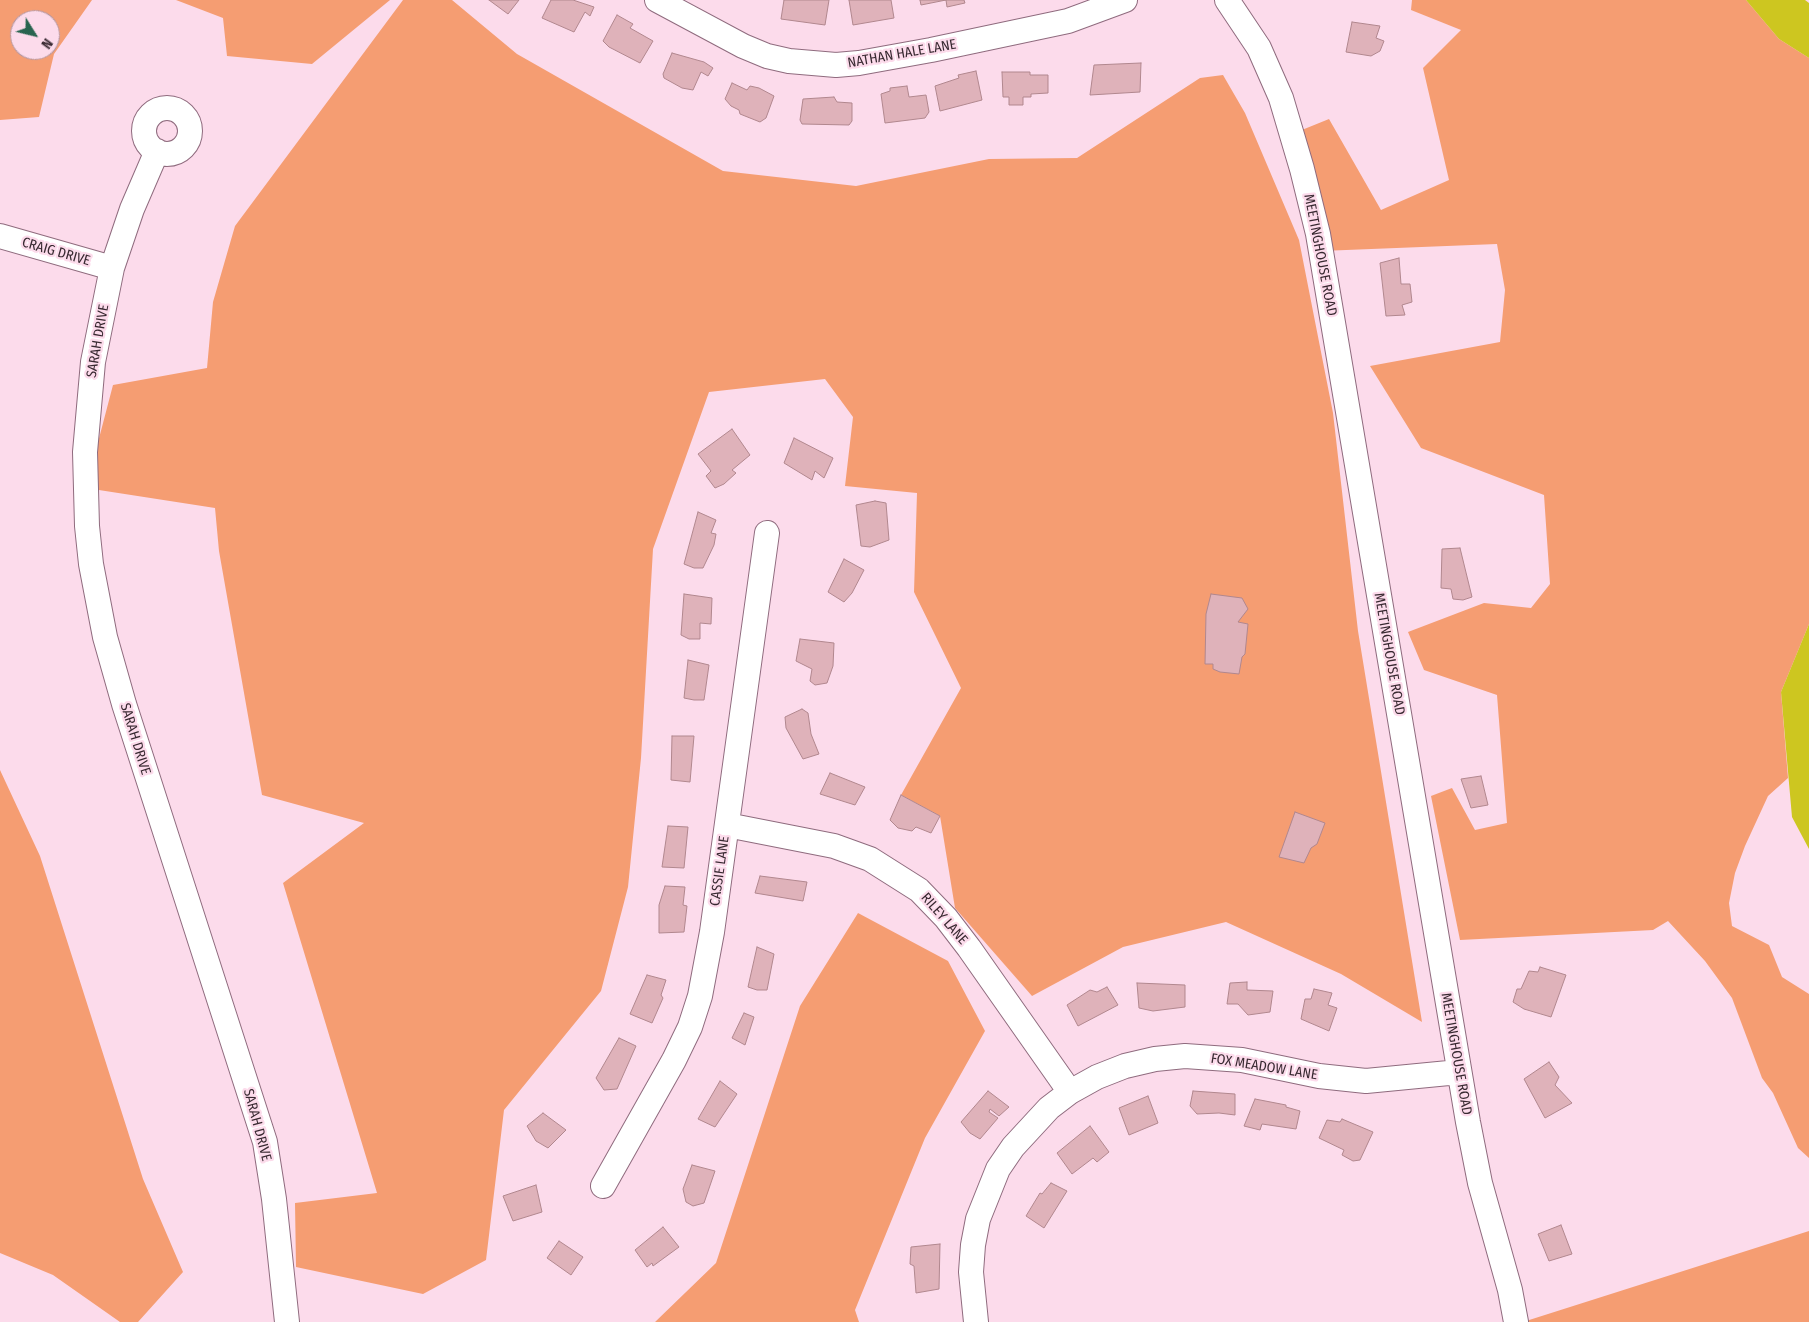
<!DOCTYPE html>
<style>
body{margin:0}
#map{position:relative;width:1809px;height:1322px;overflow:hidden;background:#fcdbeb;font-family:"Fira Sans Condensed",sans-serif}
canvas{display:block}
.north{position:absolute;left:10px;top:10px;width:50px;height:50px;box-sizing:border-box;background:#fcdbeb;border:1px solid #ae94a1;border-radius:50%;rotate:126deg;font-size:14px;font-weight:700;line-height:20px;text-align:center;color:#382931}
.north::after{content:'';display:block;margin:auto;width:18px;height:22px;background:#28644f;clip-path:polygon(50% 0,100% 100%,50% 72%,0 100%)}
</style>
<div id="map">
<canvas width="1809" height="1322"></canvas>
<div class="north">N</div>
</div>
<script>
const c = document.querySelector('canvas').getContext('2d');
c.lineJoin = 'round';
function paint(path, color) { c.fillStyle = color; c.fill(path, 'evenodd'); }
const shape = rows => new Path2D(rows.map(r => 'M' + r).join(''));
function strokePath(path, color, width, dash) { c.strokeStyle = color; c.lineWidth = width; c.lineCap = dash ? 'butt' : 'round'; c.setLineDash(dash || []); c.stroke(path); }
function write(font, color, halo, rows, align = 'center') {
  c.font = font + ' "Fira Sans Condensed",sans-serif'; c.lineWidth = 4.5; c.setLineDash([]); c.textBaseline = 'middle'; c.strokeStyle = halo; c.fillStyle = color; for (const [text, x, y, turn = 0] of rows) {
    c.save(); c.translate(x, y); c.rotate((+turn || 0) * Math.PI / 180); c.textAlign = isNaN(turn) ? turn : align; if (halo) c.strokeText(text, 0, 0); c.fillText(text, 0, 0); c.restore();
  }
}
paint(shape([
 [0,0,92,0,54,54,39,117,0,120],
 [20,20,50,20,50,50,20,50],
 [176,0,390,0,312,64,227,56,223,18],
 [403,0,452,0,517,54,723,171,856,186,989,159,1077,158,1200,78,1223,75,1245,113,1299,240,1333,413,1358,631,1422,1022,1341,974,1226,922,1123,947,1032,996,955,908,940,816,901,795,961,688,914,592,917,493,845,486,853,417,825,379,709,392,653,549,641,758,628,887,601,991,504,1110,486,1260,423,1294,296,1267,295,1203,377,1193,283,883,364,823,262,795,219,551,215,508,86,488,113,385,207,368,213,302,235,226],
 [1412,0,1746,0,1779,39,1809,58,1809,624,1781,692,1788,778,1768,796,1745,846,1735,873,1729,903,1732,926,1769,945,1782,977,1809,994,1809,1158,1798,1148,1773,1093,1762,1078,1732,998,1705,961,1668,921,1653,930,1460,940,1431,796,1452,788,1475,830,1507,823,1497,695,1424,670,1408,632,1484,603,1531,608,1550,584,1544,495,1421,448,1370,366,1500,342,1505,290,1497,244,1321,251,1292,134,1329,119,1381,210,1449,180,1423,68,1461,30,1411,10],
 [0,770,40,856,143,1179,183,1272,138,1322,120,1322,53,1275,0,1253],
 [858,913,948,961,985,1031,925,1138,855,1310,859,1322,655,1322,716,1263,800,1006],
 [1809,1231,1809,1322,1527,1322,1526,1321]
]), '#f59d72');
paint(shape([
 [1746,0,1805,0,1809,3,1809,58,1779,39],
 [1809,624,1809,849,1792,817,1781,692]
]), '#cdc620');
const building = shape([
 [489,0,519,0,508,14,489,0],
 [551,0,573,0,594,7,590,16,585,12,574,32,542,18,551,0],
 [784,0,829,0,825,25,781,19,784,0],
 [849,0,891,0,894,18,853,25,849,0],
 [920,0,964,0,965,3,947,7,946,0,921,5,920,0],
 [617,15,633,24,630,28,653,41,640,63,609,47,603,41,617,15],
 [1352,22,1380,26,1376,38,1384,41,1380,51,1371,56,1346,52,1352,22],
 [672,53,704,62,713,68,708,76,701,72,693,90,682,88,664,78,663,74,672,53],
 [1141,63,1140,92,1090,95,1094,65,1141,63],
 [976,71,982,100,940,111,935,86,959,78,958,75,976,71],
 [1002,72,1030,72,1030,75,1048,75,1048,93,1031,94,1031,97,1023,97,1023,105,1009,105,1009,97,1003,97,1002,72],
 [732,83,747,90,750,86,759,88,774,96,766,118,760,122,740,114,739,110,731,106,725,99,732,83],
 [907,86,909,97,926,95,929,112,925,118,885,123,881,94,890,91,890,88,907,86],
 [834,97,837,102,852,103,852,121,849,125,802,124,800,120,803,99,834,97],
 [1399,258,1401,284,1410,284,1412,302,1402,305,1405,315,1386,316,1380,263,1399,258],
 [732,429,750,455,732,470,736,473,724,484,715,488,706,476,711,471,698,454,732,429],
 [794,438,833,458,824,478,815,471,812,480,784,463,794,438],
 [875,501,886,503,889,540,870,547,861,546,856,505,875,501],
 [698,512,716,520,711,533,716,534,714,545,703,568,694,568,684,564,698,512],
 [1460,548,1472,597,1463,600,1453,599,1451,589,1441,588,1442,549,1460,548],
 [844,559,864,570,852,593,844,602,828,592,844,559],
 [684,594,712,598,711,624,700,623,700,639,689,639,681,635,684,594],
 [1211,594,1242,598,1248,609,1238,622,1248,624,1245,654,1242,657,1239,674,1220,672,1213,669,1213,664,1205,664,1206,614,1211,594],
 [800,639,834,643,833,666,827,683,815,685,810,681,812,669,796,661,800,639],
 [688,660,709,665,704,700,694,700,684,698,688,660],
 [802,709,808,713,811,734,819,754,803,759,786,728,785,717,802,709],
 [672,736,694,736,690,782,671,780,672,736],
 [830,773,865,787,855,805,820,794,830,773],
 [1481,776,1488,805,1471,808,1461,779,1481,776],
 [901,795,940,816,931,833,916,827,912,831,898,828,890,820,901,795],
 [1295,812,1325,823,1317,844,1311,848,1304,863,1279,857,1295,812],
 [668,826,688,827,684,868,662,867,668,826],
 [760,876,807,882,803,901,755,893,760,876],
 [665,886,685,887,683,905,687,906,684,932,659,933,659,905,665,886],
 [757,947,774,954,767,990,757,990,748,987,757,947],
 [1540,967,1566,975,1551,1017,1524,1009,1513,1002,1517,989,1521,989,1529,971,1538,972,1540,967],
 [647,975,666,980,661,995,663,998,652,1023,630,1014,647,975],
 [1247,982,1247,990,1273,991,1270,1012,1248,1015,1238,1004,1227,1004,1230,983,1247,982],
 [1137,983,1185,985,1185,1007,1153,1011,1139,1008,1137,983],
 [1107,987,1118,1005,1078,1026,1067,1005,1090,990,1097,992,1107,987],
 [1314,989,1332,993,1328,1005,1337,1008,1329,1031,1301,1019,1305,999,1311,999,1314,989],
 [744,1013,754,1017,745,1045,732,1038,744,1013],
 [619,1038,636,1046,617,1089,604,1090,596,1078,619,1038],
 [1549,1062,1559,1077,1555,1085,1572,1103,1545,1118,1524,1079,1549,1062],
 [720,1081,737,1094,715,1127,698,1119,720,1081],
 [988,1091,1009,1107,999,1116,990,1109,989,1112,998,1118,980,1139,970,1133,961,1122,988,1091],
 [1193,1091,1235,1094,1235,1115,1219,1113,1197,1114,1190,1106,1193,1091],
 [1148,1096,1158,1123,1129,1135,1119,1108,1148,1096],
 [1255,1099,1286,1105,1286,1107,1300,1111,1296,1129,1262,1124,1260,1130,1244,1126,1255,1099],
 [543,1113,566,1130,548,1148,536,1141,527,1126,543,1113],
 [1342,1119,1373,1132,1360,1160,1353,1161,1342,1155,1344,1150,1319,1138,1327,1120,1340,1122,1342,1119],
 [1090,1126,1109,1152,1097,1162,1093,1158,1072,1174,1057,1153,1090,1126],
 [692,1165,715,1171,704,1203,693,1206,686,1202,683,1189,692,1165],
 [1051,1183,1067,1191,1044,1228,1026,1216,1040,1193,1042,1194,1051,1183],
 [536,1185,542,1212,513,1221,503,1196,536,1185],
 [1561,1225,1572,1254,1549,1261,1538,1234,1561,1225],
 [663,1227,679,1247,653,1266,652,1263,647,1267,635,1250,663,1227],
 [559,1241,583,1257,571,1275,547,1258,559,1241],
 [940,1244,939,1289,916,1293,914,1266,910,1264,911,1247,940,1244]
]);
paint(building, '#dfb2ba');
strokePath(building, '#b1878e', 1);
const minor = shape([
 [657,0,743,46,767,56,789,61,836,65,859,63,931,50,1068,21,1125,0],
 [1227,0,1259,48,1281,98,1302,169,1318,234,1468,1122,1480,1183,1510,1290,1516,1322],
 '144 131a23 23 0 1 1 46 0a23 23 0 1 1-46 0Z',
 [157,151,132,209,112,268,93,362,85,452,87,526,91,564,105,637,124,704,265,1142,274,1199,287,1322],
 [0,236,112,268],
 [727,825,834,846,870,859,919,890,946,918,969,948,1070,1092],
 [603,1186,674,1060,690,1027,700,996,712,932,767,533],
 [976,1322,971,1272,973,1245,978,1219,998,1169,1013,1147,1049,1108,1070,1092,1097,1077,1125,1066,1155,1059,1185,1056,1242,1060,1319,1076,1366,1081,1459,1072]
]);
strokePath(minor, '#8f6b7e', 26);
strokePath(minor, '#fff', 24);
write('14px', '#382931', '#fcdbeb', [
 ["NATHAN HALE LANE",902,54,-10],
 ["CRAIG DRIVE",56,252,16],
 ["MEETINGHOUSE ROAD",1320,255,79],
 ["SARAH DRIVE",98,341,-80],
 ["MEETINGHOUSE ROAD",1389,654,80],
 ["SARAH DRIVE",135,739,73],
 ["CASSIE LANE",720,871,-82],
 ["RILEY LANE",944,919,49],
 ["MEETINGHOUSE ROAD",1456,1054,80],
 ["FOX MEADOW LANE",1264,1067,9],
 ["SARAH DRIVE",257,1125,75]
]);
</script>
